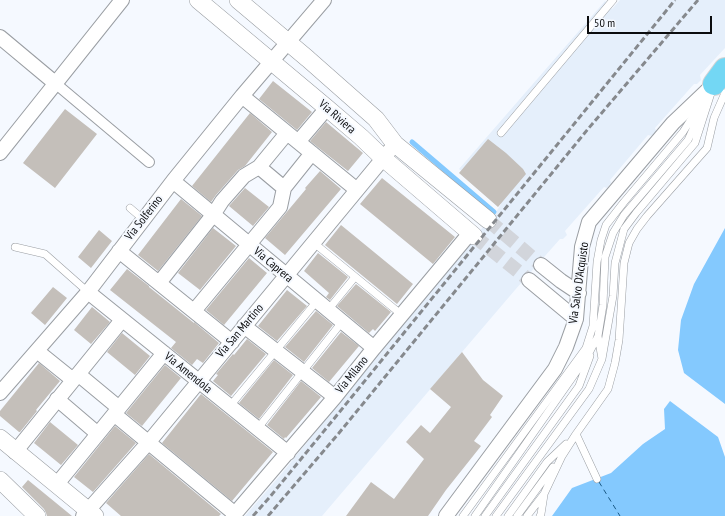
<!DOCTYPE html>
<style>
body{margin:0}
#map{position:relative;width:725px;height:516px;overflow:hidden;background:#f5f9ff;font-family:"PT Sans Narrow",sans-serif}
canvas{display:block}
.scale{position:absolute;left:587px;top:16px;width:125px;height:18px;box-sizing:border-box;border:2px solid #0b0c0e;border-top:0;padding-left:5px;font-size:12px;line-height:14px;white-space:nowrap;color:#0b0c0e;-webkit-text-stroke:3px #f5f9ff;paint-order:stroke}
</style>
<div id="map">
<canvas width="725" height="516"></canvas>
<div class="scale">50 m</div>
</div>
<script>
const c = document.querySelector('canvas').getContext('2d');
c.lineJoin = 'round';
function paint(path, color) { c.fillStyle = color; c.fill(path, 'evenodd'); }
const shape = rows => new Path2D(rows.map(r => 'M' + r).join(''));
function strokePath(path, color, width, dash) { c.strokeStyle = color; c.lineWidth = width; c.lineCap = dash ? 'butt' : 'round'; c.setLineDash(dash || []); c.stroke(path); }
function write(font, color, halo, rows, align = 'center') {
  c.font = font + ' "PT Sans Narrow",sans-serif'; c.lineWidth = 4; c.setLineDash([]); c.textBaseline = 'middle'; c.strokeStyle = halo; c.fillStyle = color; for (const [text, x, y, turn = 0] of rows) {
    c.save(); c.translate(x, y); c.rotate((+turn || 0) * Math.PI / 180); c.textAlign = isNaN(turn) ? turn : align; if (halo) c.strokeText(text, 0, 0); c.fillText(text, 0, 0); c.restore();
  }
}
paint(shape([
 [620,0,725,0,725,48,700,75,701,80,697,84,694,84,655,128,656,131,652,136,648,135,610,180,611,183,607,188,604,187,565,231,567,235,563,239,560,239,515,290,322,516,245,516,283,472,387,343,498,209,501,204,459,169,605,1,612,9]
]), '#e5effb');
paint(shape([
 [725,228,725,404,684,373,678,350,681,320,694,284],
 [670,401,718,437,725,457,725,516,552,516,572,488,611,473,643,444,665,429,664,409]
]), '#84c9fe');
strokePath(shape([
 [412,142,494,212]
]), '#84c9fe', 5);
strokePath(shape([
 [599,482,620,516]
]), '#1b5b87', 1, [5, 4]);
paint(shape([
 [273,81,312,112,297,130,259,99],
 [65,109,97,134,55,188,23,163],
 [250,113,272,132,245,166,238,170,216,195,211,202,192,186],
 [326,122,363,153,348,171,310,141],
 [488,139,506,153,523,169,526,174,498,207,459,173],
 [320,171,341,189,285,255,265,238,306,189,305,188],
 [382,178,455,237,433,264,360,204],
 [245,188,269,207,253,226,229,206],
 [181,199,202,216,158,271,138,255],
 [341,225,413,284,397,304,325,245],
 [213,228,236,246,200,290,178,273],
 [99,230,112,241,91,268,78,257],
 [318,253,348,277,330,300,326,297,329,293,304,271],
 [249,258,267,273,224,325,206,310],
 [127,269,149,286,149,287,194,323,194,322,219,343,203,363,197,359,192,365,171,348,176,342,110,290],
 [356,284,391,312,375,331,373,329,369,333,337,306],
 [53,287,67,298,45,325,31,313],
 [287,290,307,306,277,341,258,326],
 [92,307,110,322,91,344,74,330],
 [316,311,333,325,304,362,285,347],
 [341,332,359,346,329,382,312,368],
 [122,333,150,356,135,375,107,352],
 [247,339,266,354,231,396,213,381,218,375,216,374,233,354,234,355],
 [462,352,483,380,503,396,490,415,492,417,474,441,481,446,446,490,428,516,346,516,371,482,394,499,424,459,406,442,421,425,430,433,451,407,430,389],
 [274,360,293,375,259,419,239,403],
 [39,363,60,381,36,410,37,411,20,432,19,432,0,416,0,411],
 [165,365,181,378,142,426,126,413],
 [301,381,321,397,286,438,285,437,284,439,267,425],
 [201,394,273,452,232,501,162,443],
 [50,422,78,445,61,465,34,443],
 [115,426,136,443,93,492,74,477],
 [149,454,221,514,219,516,121,516,106,503],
 [28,480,72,516,47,516,46,513,44,509,22,487]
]), '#c4bfba');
strokePath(shape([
 [488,220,541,265],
 [474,236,529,280]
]), '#d2d5db', 14, [14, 7]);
const service = shape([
 [501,133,613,0],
 [130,208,143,219],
 [314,243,402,315],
 [15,247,45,254,88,292],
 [328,310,355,277],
 [587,357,598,336,603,305,605,257,613,233,624,215,688,140,703,108],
 [602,359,613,296,615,263,624,229,636,213,695,143,712,90],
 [230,406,317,301],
 [258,428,342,322],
 [576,434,597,479],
 [463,516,586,348],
 [475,516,586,358,586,348,593,326,597,262,601,240,606,225,624,202,683,132,702,102],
 [485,516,579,386,590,356],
 [496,516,589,389,602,359,598,336],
 [508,516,547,462,566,444],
 [517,516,553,467],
 [527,516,544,494,562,456,576,434,608,389,615,363,619,340,624,263,629,243,637,229,647,216,707,148,714,118,725,93],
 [540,516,541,514,544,495]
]);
const pedestrian = shape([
 [55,83,149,162]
]);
const minor = shape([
 [0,37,55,83],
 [242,96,357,190],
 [298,142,327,108],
 [0,153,122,0],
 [259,167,284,188],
 [173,181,374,348],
 [119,251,232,342],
 [541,265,561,281,579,293],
 [529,280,576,319],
 [159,283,213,215,222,201,244,176,259,167,287,133],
 [88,292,288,453],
 [194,311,280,207,284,188,312,153],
 [244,326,335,397],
 [37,351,73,380],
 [78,374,119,408],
 [0,393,88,292,173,181,242,96,324,0],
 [57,399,98,434],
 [114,414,235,514],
 [15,452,122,320],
 [57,484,164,353],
 [83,516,148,443,395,144],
 [233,516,335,397,374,348,470,233],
 [446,516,555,369,566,347,576,319,582,247,589,222,673,123,714,84]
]);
const tertiary = shape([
 [198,0,327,108,361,137,383,158,474,236],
 [238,0,308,59,376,119,395,144,488,220],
 [0,438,95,516],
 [0,480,37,516]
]);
const primary = shape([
 [714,84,725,69]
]);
strokePath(service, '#9a9ea3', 8);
strokePath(pedestrian, '#9a9ea3', 12);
strokePath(minor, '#9a9ea3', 16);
strokePath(tertiary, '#9a9ea3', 18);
strokePath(primary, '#d3d3d4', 24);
strokePath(service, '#fff', 7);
strokePath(pedestrian, '#fff', 10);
strokePath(minor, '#fff', 14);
strokePath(tertiary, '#fff', 17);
strokePath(primary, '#73d7f4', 22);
strokePath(shape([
 [253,516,269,498,333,420,675,0],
 [268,516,339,433,588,129,698,0]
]), '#86898d', 3, [6, 3]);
write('12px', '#0b0c0e', '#f5f9ff', [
 ["Via Riviera",337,117,41],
 ["Via Solferino",144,218,-52],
 ["Via Caprera",273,265,40],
 ["Via Salvo D'Acquisto",579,283,-82],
 ["Via San Martino",240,331,-50],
 ["Via Amendola",188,373,39],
 ["Via Milano",352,375,-51]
]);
</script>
